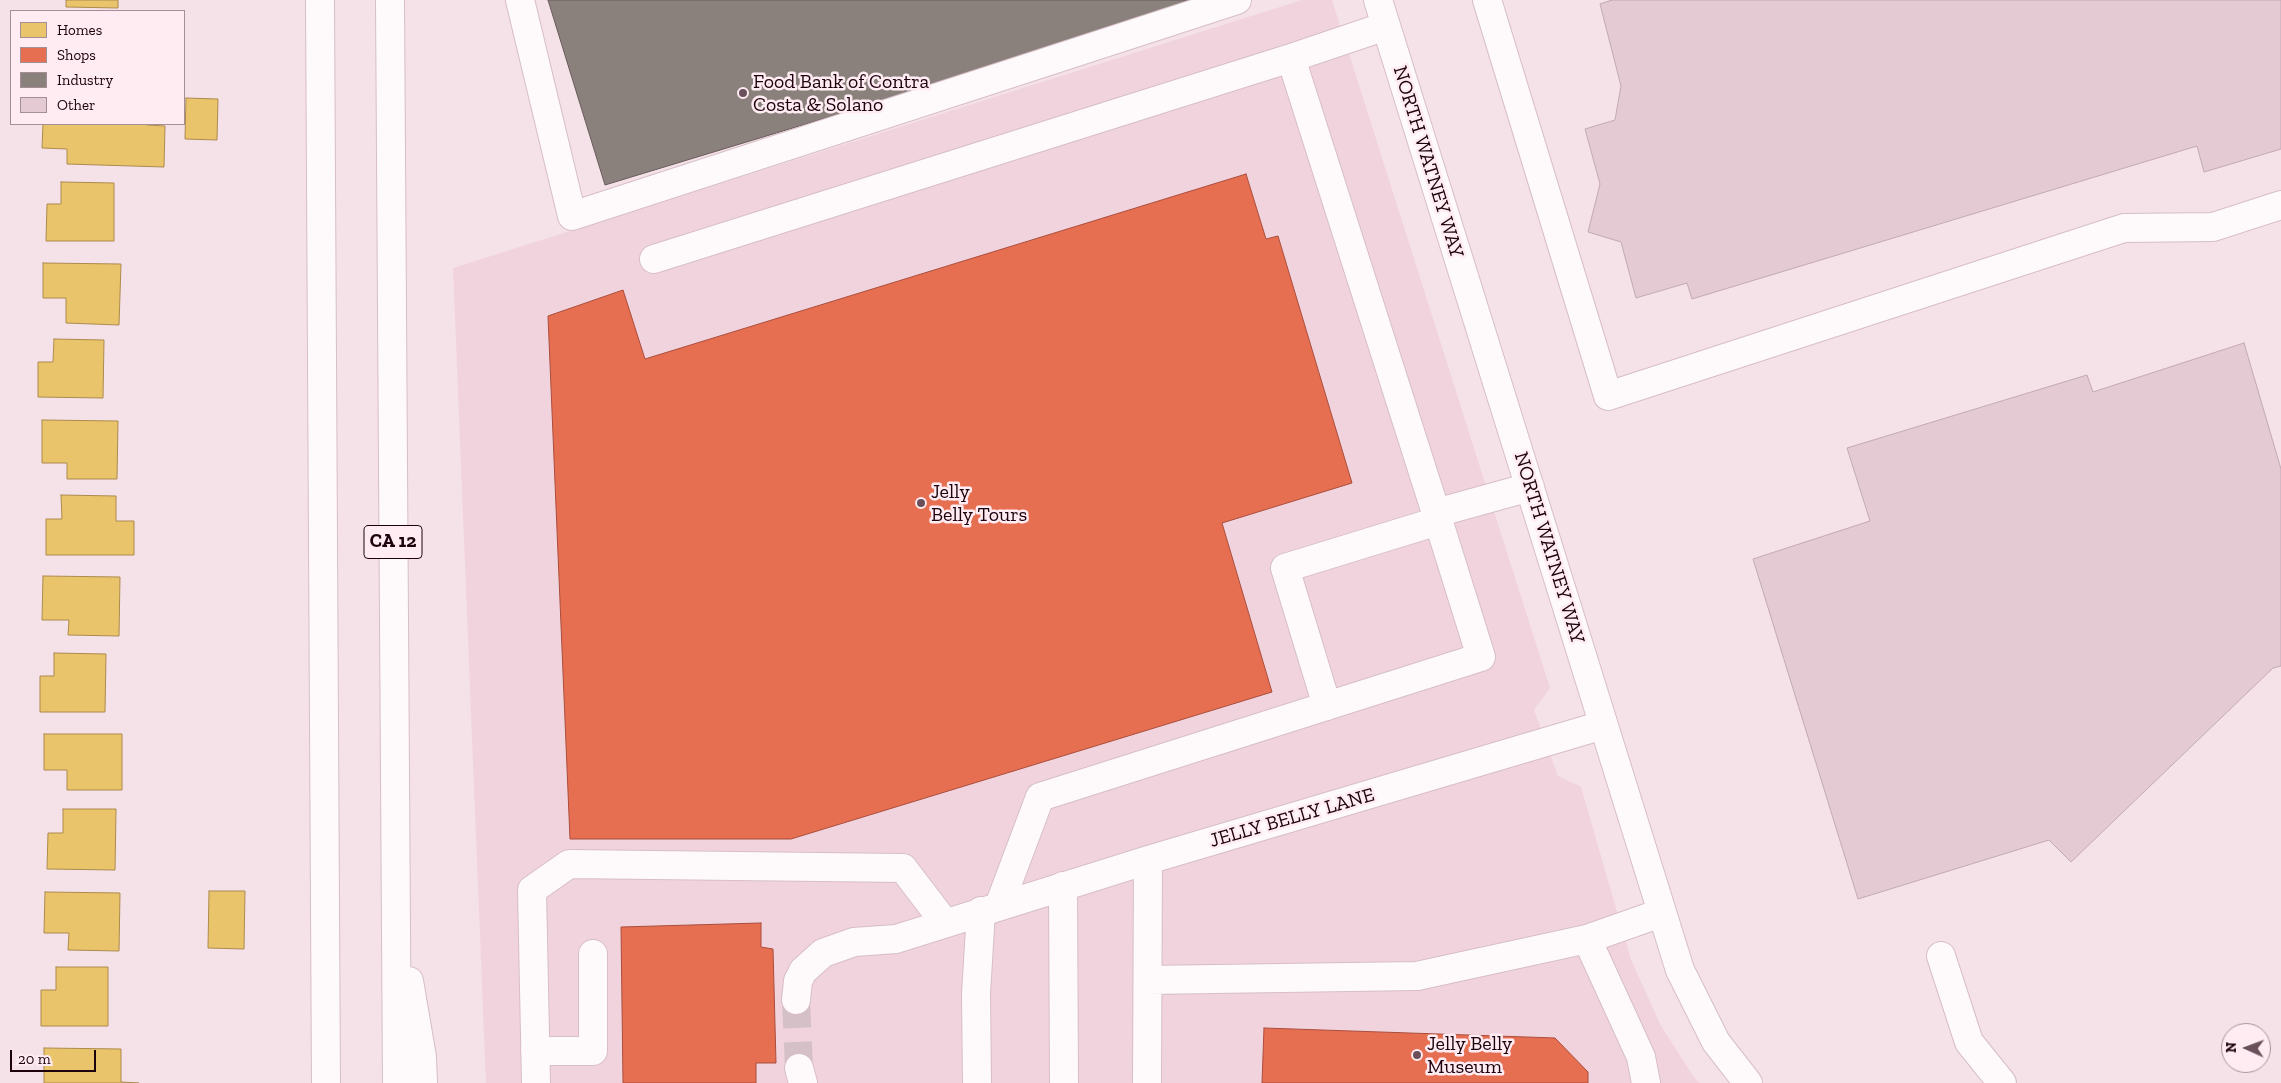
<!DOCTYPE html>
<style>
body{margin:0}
#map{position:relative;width:2281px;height:1083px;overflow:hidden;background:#f5e1e8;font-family:"Zilla Slab",serif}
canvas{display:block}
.legend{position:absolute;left:10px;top:10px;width:175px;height:115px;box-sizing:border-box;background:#ffecf2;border:1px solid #a58e96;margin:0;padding:6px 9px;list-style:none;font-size:15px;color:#1d020d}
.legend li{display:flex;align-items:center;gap:10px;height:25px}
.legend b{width:25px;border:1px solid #a58e96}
.north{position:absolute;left:2221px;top:1023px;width:50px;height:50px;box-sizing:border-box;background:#ffecf2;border:1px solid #a58e96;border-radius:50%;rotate:272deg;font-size:14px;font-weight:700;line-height:20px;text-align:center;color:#1d020d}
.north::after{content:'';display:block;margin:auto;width:18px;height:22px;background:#69505a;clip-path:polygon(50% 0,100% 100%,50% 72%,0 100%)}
.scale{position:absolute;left:10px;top:1050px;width:86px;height:22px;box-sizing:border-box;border:2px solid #1d020d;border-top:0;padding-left:6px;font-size:15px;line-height:18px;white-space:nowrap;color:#1d020d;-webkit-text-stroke:4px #ffecf2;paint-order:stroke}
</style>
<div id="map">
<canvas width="2281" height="1083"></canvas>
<ul class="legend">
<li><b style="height:14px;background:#e9c46a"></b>Homes</li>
<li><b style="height:14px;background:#e76f51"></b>Shops</li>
<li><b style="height:14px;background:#8a817c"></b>Industry</li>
<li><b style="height:14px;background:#e3cad3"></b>Other</li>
</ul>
<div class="north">N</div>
<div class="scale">20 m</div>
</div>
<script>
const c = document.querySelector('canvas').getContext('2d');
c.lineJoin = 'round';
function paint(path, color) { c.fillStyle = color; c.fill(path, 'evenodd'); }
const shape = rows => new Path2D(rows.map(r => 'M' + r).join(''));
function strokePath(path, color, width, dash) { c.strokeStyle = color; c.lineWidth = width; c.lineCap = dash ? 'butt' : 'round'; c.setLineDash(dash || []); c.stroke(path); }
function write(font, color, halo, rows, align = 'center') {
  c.font = font + ' "Zilla Slab",serif'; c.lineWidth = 5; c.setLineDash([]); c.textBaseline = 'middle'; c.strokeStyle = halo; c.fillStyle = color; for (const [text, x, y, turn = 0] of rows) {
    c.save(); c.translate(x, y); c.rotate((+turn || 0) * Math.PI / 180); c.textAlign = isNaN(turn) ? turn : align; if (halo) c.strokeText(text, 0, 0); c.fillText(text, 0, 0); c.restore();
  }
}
paint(shape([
 [1302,0,1332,0,1550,688,1534,710,1558,776,1581,787,1631,960,1661,1026,1693,1076,1700,1083,486,1083,453,268]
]), '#f1d3dd');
const homes = shape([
 [66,0,118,0,118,8,66,7,66,0],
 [186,98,218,99,217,140,185,139,186,98],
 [43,124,147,124,147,125,165,126,164,167,67,164,67,149,42,148,43,124],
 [61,182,114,183,114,241,46,241,47,204,61,204,61,182],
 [43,263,121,264,119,325,66,323,66,298,43,298,43,263],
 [54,339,104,340,103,398,38,397,38,362,53,362,54,339],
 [42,420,118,421,117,479,67,479,67,463,42,463,42,420],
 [61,495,116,496,116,521,134,521,134,555,46,555,46,519,62,519,61,495],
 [43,576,120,577,119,636,68,635,69,620,42,620,43,576],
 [54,653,106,654,105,712,40,712,40,676,54,676,54,653],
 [44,734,122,734,122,790,67,790,67,770,44,770,44,734],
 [63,809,116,809,115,870,47,869,48,833,63,833,63,809],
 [209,891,245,891,244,949,208,948,209,891],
 [45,892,120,893,119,951,68,950,69,933,44,933,45,892],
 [56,967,108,967,108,1026,41,1026,41,990,56,990,56,967],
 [44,1048,121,1049,121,1082,139,1083,44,1083,44,1048]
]);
paint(homes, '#e9c46a');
strokePath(homes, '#ac8a4e', 1);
const shops = shape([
 [1246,174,1266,239,1278,236,1352,483,1222,523,1272,692,791,839,570,839,548,316,623,290,645,359,1246,174],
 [761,923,761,947,773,949,776,1063,756,1063,756,1083,623,1083,621,927,761,923],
 [1264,1028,1555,1038,1588,1072,1588,1083,1262,1083,1264,1028]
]);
paint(shops, '#e76f51');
strokePath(shops, '#aa4e3d', 1);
const industry = shape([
 [548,0,1214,0,605,185,548,0]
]);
paint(industry, '#8a817c');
strokePath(industry, '#695b5b', 1);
const building = shape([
 [1612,0,2281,0,2281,149,2204,172,2197,146,1692,299,1687,283,1636,298,1621,242,1588,232,1600,184,1585,129,1615,120,1621,86,1600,4,1612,0],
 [2244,343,2281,469,2281,666,2273,668,2071,862,2049,840,1858,899,1753,559,1870,521,1847,448,2087,375,2093,392,2244,343]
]);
paint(building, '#e3cad3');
strokePath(building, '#c2a9b3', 1);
strokePath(shape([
 [796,1000,799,1068]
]), '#d5c0c7', 28, [28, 14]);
const minor = shape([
 [520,0,572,216,1237,0],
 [1378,0,1680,970,1716,1042,1748,1083],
 [1487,0,1608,396,2124,228,2213,227,2281,205],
 [1291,58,1436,513,1530,487],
 [654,259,1291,58,1386,26],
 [1327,706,1285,568,1438,521],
 [1063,886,1064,1083],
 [999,906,1040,797,1481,657,1436,513],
 [1587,939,1641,1057,1646,1083],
 [1941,956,1969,1042,2002,1083],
 [1148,980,1417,976,1587,939,1661,913],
 [796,1000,798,981,803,971,823,953,854,942,896,939,1148,860,1603,725],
 [535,1051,593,1051,593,954],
 [799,1068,803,1083],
 [536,1083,532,890,569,864,903,868,945,923],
 [977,1083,976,994,981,911],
 [1147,1083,1148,860]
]);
const highway = shape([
 [320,0,326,1083],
 [390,0,397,1083],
 [409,981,422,1057,423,1083]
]);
strokePath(minor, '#d7bec7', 30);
strokePath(highway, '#d7bec7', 30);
strokePath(minor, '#fefafc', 28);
strokePath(highway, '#fefafc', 28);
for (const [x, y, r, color] of [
 [743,93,5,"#69505a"],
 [921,503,5,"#69505a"],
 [1417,1055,5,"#69505a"]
]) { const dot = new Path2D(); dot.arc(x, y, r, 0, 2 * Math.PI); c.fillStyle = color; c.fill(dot); strokePath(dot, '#ffecf2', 2); }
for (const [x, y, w] of [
 [393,542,58]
]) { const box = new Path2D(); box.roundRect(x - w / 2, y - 16.5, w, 33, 4); c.fillStyle = '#ffecf2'; c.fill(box); strokePath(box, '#1d020d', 1); }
write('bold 19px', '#1d020d', null, [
 ["CA 12",393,542]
]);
write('20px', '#1d020d', '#ffecf2', [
 ["Food Bank of Contra",753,82],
 ["Costa & Solano",753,105],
 ["Jelly",931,492],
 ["Belly Tours",931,515],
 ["Jelly Belly",1427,1044],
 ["Museum",1427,1067]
], 'left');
write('20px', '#1d020d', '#ffecf2', [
 ["NORTH WATNEY WAY",1428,162,73],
 ["NORTH WATNEY WAY",1549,548,73],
 ["JELLY BELLY LANE",1292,818,-16]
]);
</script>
